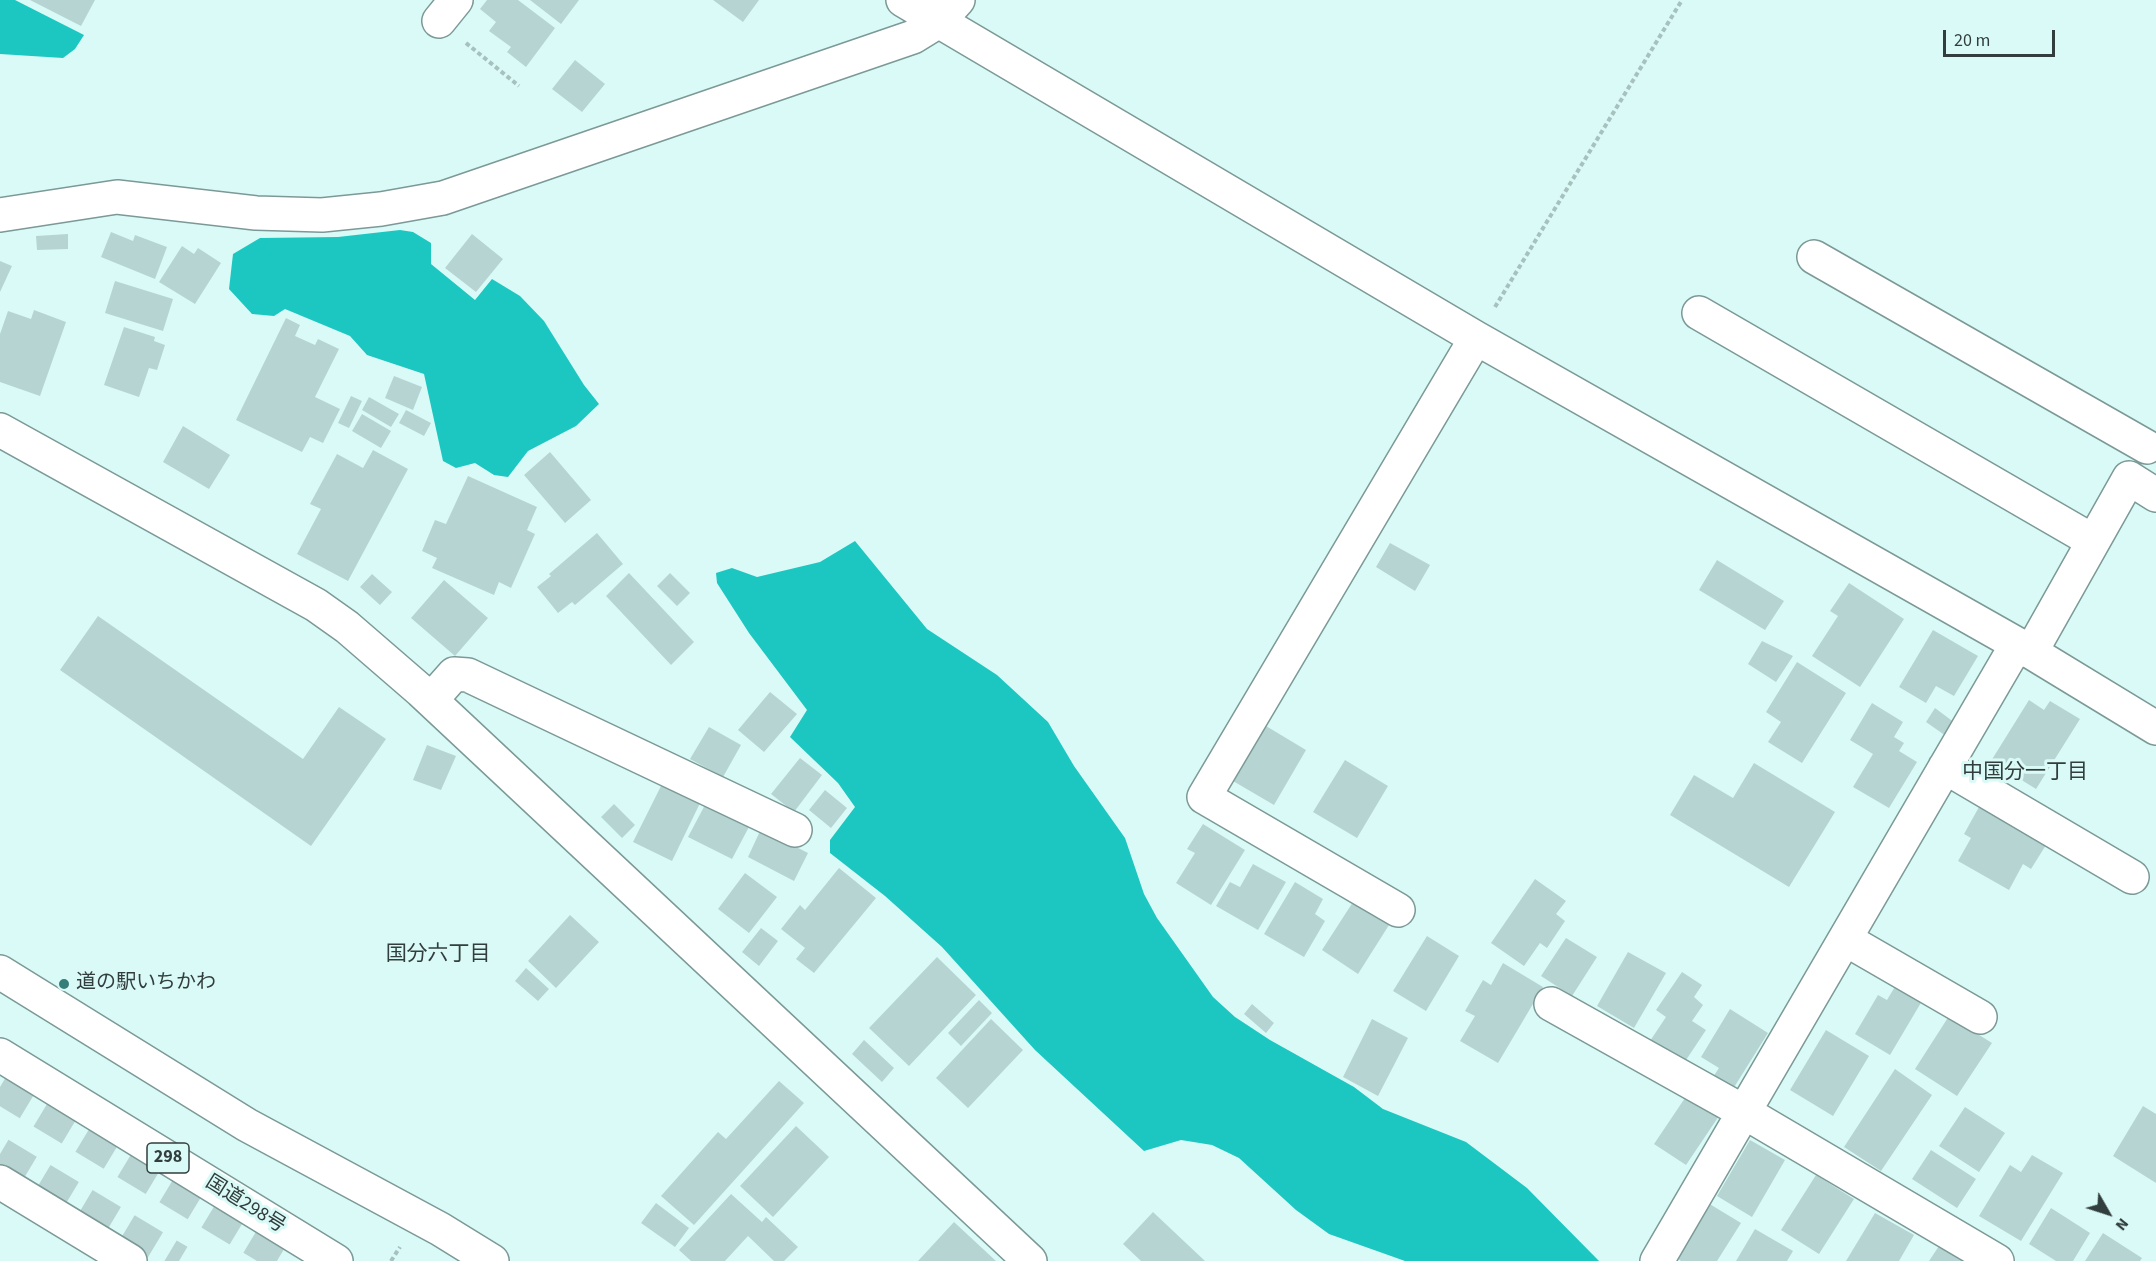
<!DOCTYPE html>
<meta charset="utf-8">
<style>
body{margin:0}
#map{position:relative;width:2156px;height:1261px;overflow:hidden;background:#dafaf7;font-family:"Source Sans 3",sans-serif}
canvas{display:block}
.north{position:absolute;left:2078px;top:1183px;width:60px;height:60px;-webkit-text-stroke:4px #dafaf7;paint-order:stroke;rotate:129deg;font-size:16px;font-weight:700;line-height:24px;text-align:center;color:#313e3d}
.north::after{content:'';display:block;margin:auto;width:21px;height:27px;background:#313e3d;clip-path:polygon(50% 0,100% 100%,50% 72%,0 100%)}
.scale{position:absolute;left:1943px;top:30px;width:112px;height:27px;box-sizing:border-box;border:3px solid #313e3d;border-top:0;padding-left:8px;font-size:18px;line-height:21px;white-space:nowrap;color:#313e3d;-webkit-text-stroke:4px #dafaf7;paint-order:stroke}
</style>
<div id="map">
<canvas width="2156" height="1261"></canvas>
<div class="north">N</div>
<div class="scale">20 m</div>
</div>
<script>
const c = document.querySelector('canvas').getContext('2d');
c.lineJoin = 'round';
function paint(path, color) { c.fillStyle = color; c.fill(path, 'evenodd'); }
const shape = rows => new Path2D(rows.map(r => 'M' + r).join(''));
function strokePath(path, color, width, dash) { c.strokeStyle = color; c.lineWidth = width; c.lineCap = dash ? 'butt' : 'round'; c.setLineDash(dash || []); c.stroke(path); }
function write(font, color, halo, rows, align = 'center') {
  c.font = font + ' "Source Sans 3","Noto Sans JP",sans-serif'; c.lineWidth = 6; c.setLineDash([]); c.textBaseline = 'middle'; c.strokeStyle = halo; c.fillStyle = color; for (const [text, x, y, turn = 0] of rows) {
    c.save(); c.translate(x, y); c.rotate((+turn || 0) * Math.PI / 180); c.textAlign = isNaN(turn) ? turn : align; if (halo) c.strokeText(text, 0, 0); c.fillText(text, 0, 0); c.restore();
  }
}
paint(shape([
 [0,0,15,0,84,35,75,49,63,58,0,54],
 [400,230,413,232,431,243,431,264,475,300,492,279,520,296,544,321,584,385,599,404,576,426,528,451,508,477,494,475,475,463,456,468,443,461,424,374,367,355,350,336,285,309,274,316,252,314,229,289,233,254,260,238,338,237],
 [855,541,927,629,997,675,1048,722,1074,766,1125,838,1144,894,1157,918,1213,997,1235,1017,1270,1040,1354,1087,1383,1109,1466,1142,1527,1188,1599,1261,1405,1261,1329,1234,1296,1210,1239,1158,1212,1145,1181,1140,1144,1151,1035,1050,942,947,885,896,830,853,830,840,855,807,838,783,790,737,807,710,749,633,717,583,716,573,732,568,757,577,820,562]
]), '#1dc7c1');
paint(shape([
 [30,0,95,0,81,26],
 [487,0,518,0,555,28,526,67,507,52,511,47,489,31,496,22,480,9],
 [530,0,579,0,561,24],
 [713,0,759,0,743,22],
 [575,60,605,84,582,112,552,89],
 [111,232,133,241,135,235,167,247,155,279,101,257],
 [68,234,68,249,37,250,36,236],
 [472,234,503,259,476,292,445,268],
 [182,246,194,254,198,248,221,263,195,304,159,282],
 [0,261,12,266,0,292],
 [115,281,173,299,163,331,105,313],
 [34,310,66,322,40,396,0,382,0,334,8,311,31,319],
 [286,318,300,325,295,336,315,345,318,339,339,349,315,397,340,409,323,443,310,437,302,452,236,420],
 [124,327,155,337,154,341,165,345,157,370,149,368,139,397,104,385],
 [394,376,422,387,413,410,385,398],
 [351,396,362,401,349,428,338,423],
 [369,397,399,414,391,427,362,410],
 [406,410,431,423,424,436,399,423],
 [362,414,391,431,381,448,352,431],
 [183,426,230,455,209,489,163,462],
 [373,450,408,469,348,581,297,554,321,509,310,504,337,454,363,468],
 [550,452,591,500,565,523,524,475],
 [468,476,537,507,527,530,535,534,511,588,499,582,494,595,432,568,437,558,422,551,435,520,446,524],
 [597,533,623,564,575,605,572,602,558,613,537,587,551,576,549,574],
 [1390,543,1430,565,1415,591,1376,567],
 [1717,560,1784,601,1765,630,1699,590],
 [629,573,694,642,671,665,606,596],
 [670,573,690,593,677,606,657,586],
 [372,574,392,592,380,605,360,587],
 [444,580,488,618,455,656,411,618],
 [1849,583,1904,619,1860,687,1812,656,1838,616,1830,611],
 [98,616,303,759,339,707,386,739,311,846,60,670],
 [1933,630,1978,656,1954,696,1936,686,1926,703,1899,687],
 [1762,641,1793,656,1776,682,1748,664],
 [1797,662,1846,693,1802,763,1768,742,1781,722,1766,712],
 [770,692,797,714,764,752,738,730],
 [2029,700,2044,710,2050,701,2080,719,2036,789,1991,761],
 [1872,703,1903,722,1894,737,1904,743,1899,751,1917,762,1889,808,1853,787,1873,754,1850,740],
 [1935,708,1955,723,1946,736,1926,722],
 [1266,726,1306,750,1274,805,1233,781],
 [709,727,741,745,723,777,690,759],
 [427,745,456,756,441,790,413,780],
 [800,758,822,775,794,812,771,794],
 [1345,760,1388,786,1357,838,1313,812],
 [1754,763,1835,812,1789,887,1670,815,1694,775,1733,798],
 [664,780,702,799,672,861,633,842],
 [825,790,847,808,831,828,809,810],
 [706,803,750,825,732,859,688,837],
 [614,804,635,825,622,838,601,817],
 [1979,807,2046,845,2031,869,2023,864,2009,890,1958,861,1971,838,1964,834],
 [1203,824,1245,850,1211,905,1176,883,1195,853,1187,849],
 [761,829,808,853,794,881,748,857],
 [1253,864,1286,882,1258,930,1216,906,1230,882,1240,887],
 [839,868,876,898,814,973,796,959,805,948,781,929,800,905,805,910],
 [745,873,777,897,749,933,718,909],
 [1535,879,1566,901,1556,914,1565,921,1547,948,1540,943,1524,966,1491,943],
 [1295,882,1323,899,1315,914,1325,921,1304,957,1264,934],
 [1353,902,1389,925,1358,974,1322,950],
 [570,915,599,942,556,988,528,961],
 [761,928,778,941,759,966,742,952],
 [1427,936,1459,956,1426,1011,1393,991],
 [1566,938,1597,957,1572,996,1541,976],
 [1628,952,1666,973,1634,1028,1597,1006],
 [937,957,976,995,909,1066,869,1028],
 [1503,963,1543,987,1498,1063,1460,1041,1475,1016,1465,1011,1483,980,1491,985],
 [526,968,549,989,538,1001,515,981],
 [1682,972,1702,985,1694,997,1703,1005,1692,1021,1706,1030,1684,1063,1650,1041,1666,1017,1656,1010],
 [1896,985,1922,1001,1890,1055,1855,1034,1878,995,1887,1000],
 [979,1000,992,1013,961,1046,948,1033],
 [1252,1004,1274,1023,1266,1033,1244,1014],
 [1730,1009,1768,1033,1733,1089,1713,1077,1719,1068,1701,1057],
 [1949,1016,1992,1043,1957,1096,1915,1069],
 [991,1019,1023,1050,968,1108,936,1078],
 [1372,1019,1408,1038,1378,1096,1343,1077],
 [1826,1030,1869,1056,1833,1116,1790,1090],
 [864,1040,894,1068,882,1082,852,1054],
 [1895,1069,1932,1095,1881,1171,1844,1147],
 [779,1081,804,1103,694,1225,661,1196,718,1132,726,1139],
 [1687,1095,1719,1116,1686,1165,1654,1144],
 [2143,1106,2156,1114,2156,1183,2113,1156],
 [1965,1107,2005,1133,1979,1172,1939,1146],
 [796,1126,829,1157,773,1217,740,1186],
 [1750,1140,1785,1160,1752,1217,1717,1196],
 [1931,1150,1976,1179,1957,1208,1912,1179],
 [2032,1155,2063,1173,2021,1241,1979,1216,2010,1165,2021,1172],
 [1816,1175,1854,1199,1819,1254,1781,1230],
 [731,1194,762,1222,766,1217,798,1247,784,1261,774,1261,748,1236,725,1261,691,1261,679,1250],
 [656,1203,689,1228,675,1247,641,1223],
 [1708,1203,1741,1223,1717,1261,1681,1261,1675,1257],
 [2051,1208,2090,1233,2073,1261,2056,1261,2029,1244],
 [1153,1212,1205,1261,1141,1261,1123,1244],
 [1875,1213,1914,1235,1899,1261,1846,1261],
 [954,1222,996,1261,918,1261],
 [1755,1229,1793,1251,1787,1261,1736,1261],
 [2103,1233,2142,1258,2140,1261,2085,1261],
 [1939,1246,1962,1261,1929,1261]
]), '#b6d5d2');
strokePath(shape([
 [0,1087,289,1261],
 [0,1154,179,1261]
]), '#b8d4d2', 33, [33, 16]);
const minor = shape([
 [903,0,1476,338,2031,652,2156,728],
 [439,21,456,0],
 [0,215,117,197,256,213,322,215,381,209,443,198,913,37,939,21,958,0],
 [1814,257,2147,447],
 [1699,313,2093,541],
 [0,430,316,605,347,627,421,691,1030,1261],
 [2031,652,2129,478,2156,495],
 [431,700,454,674,468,675,795,830],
 [1945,767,2132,877],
 [1398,910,1204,797,1476,338],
 [1845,939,1980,1017],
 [0,972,247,1125,440,1229,492,1261],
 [1551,1004,1744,1112,1997,1261],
 [1657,1261,2017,644]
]);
const highway = shape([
 [0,1055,336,1261],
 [0,1182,130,1261]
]);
strokePath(minor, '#7b9997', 36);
strokePath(highway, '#7b9997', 36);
strokePath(shape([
 [466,43,519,86],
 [1495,307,1682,0],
 [391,1261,400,1247]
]), '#a7c1bf', 4, [4.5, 3]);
strokePath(minor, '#fff', 33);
strokePath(highway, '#fff', 33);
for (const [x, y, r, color] of [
 [64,984,6,"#357e7a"]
]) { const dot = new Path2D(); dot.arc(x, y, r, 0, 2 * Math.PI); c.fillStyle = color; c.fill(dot); strokePath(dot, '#dafaf7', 2); }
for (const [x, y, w] of [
 [168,1158,42]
]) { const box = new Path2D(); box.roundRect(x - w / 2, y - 15, w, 30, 4.5); c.fillStyle = '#dafaf7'; c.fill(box); strokePath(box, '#313e3d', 1.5); }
write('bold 18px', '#313e3d', null, [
 ["298",168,1158]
]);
write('20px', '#313e3d', '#dafaf7', [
 ["道の駅いちかわ",76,984]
], 'left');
write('20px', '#313e3d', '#dafaf7', [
 ["国道298号",245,1205,32]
]);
write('21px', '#313e3d', '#dafaf7', [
 ["中国分一丁目",2025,773],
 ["国分六丁目",438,955]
]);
</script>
